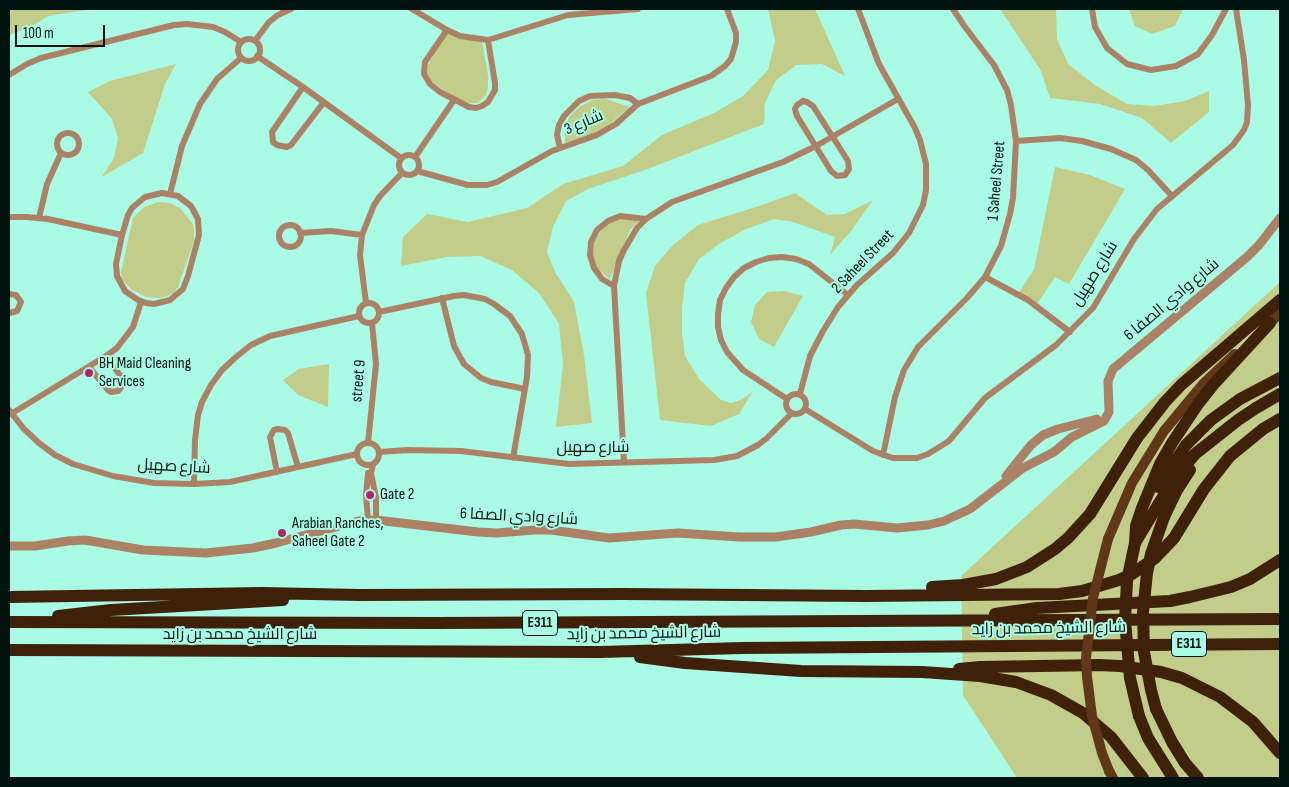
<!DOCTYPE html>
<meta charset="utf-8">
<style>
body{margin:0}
#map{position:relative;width:1289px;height:787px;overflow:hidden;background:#aafbe5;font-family:"Sofia Sans Condensed",sans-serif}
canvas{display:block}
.frame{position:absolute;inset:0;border:10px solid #00130e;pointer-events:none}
.scale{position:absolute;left:15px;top:25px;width:90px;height:22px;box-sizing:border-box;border:2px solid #00130e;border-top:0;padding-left:6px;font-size:15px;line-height:18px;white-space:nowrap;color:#00130e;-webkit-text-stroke:4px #aafbe5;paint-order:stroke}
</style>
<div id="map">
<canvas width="1289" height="787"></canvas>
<div class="frame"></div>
<div class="scale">100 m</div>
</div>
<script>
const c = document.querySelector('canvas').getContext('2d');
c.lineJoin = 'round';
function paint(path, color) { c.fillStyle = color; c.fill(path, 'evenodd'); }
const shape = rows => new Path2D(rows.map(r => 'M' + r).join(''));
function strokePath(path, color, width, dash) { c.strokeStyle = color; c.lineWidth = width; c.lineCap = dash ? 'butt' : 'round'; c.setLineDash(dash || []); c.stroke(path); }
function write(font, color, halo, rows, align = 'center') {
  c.font = font + ' "Sofia Sans Condensed",Cairo,sans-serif'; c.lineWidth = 4; c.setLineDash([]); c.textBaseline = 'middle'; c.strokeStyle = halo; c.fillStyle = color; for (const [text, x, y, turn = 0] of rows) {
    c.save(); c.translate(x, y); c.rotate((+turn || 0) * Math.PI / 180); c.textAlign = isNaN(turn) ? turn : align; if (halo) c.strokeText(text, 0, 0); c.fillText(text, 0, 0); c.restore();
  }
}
paint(shape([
 [9,9,92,9,48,16,31,27,9,35],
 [768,9,815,9,845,76,822,64,796,65,776,80,765,103,764,124,645,170,588,189,566,201,553,227,547,252,555,272,574,302,584,355,592,423,556,427,563,364,559,324,539,293,512,270,480,256,447,257,401,266,403,237,427,214,468,222,527,208,563,184,623,166,662,135,714,113,743,96,768,70,775,41],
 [1000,9,1056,9,1057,39,1068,64,1095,85,1127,104,1154,106,1185,101,1209,91,1209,112,1171,143,1142,118,1100,104,1050,98,1041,71],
 [1129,9,1183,9,1175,26,1152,34,1135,26],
 [445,31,482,41,488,75,488,88,486,95,478,103,465,103,451,95,430,80,427,73,428,66],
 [176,64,165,84,143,153,102,177,114,158,118,138,112,119,88,92,110,81],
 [606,99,630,107,603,130,585,138,565,143,565,129,569,117,579,107,592,100],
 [1055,167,1090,175,1125,189,1069,284,1055,277,1037,304,1019,293,1034,269],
 [795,193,827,215,845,214,873,200,851,231,830,255,835,237,793,222,774,219,744,230,719,244,699,259,685,283,682,308,682,333,685,356,699,379,721,400,731,403,741,400,753,391,739,414,711,426,660,420,646,293,655,266,673,245,698,225,759,206],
 [158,202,170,203,180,208,193,224,194,231,194,241,178,287,174,293,161,298,146,297,131,289,122,279,121,272,133,218,144,207],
 [629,218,639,221,630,230,610,279,598,270,593,256,594,241,602,230,614,220],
 [1280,282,1280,778,1017,778,963,695,961,576],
 [784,291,803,296,774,347,759,339,751,322,755,305,767,292],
 [329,364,328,407,298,395,283,380,299,369]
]), '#c3cd8a');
strokePath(shape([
 [412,9,447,30,460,36,488,40,568,15,638,9],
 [1092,9,1095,27,1107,48,1127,64,1151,70,1176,66,1198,54,1212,35,1226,9],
 [447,30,425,62,424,74,430,84,440,92,469,107,476,108,482,106,488,102,495,90,495,83,488,40],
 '238 50a11 11 0 1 1 22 0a11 11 0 1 1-22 0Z',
 [255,41,269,22,278,15,291,9],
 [257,56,303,87,401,158],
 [9,75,27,64,41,58,174,25,187,24,213,27,225,32,241,42],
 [303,87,272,132,273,142,277,145,287,147,291,145,324,102],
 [803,101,807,102,813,106,848,161,849,169,845,175,837,176,831,171,797,116,795,109,797,105,803,101],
 '57 144a11 11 0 1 1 22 0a11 11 0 1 1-22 0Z',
 [1016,141,1060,138,1082,141,1111,149,1136,160,1148,170,1171,195],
 [560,148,557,135,559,125,564,116,579,101,590,96,615,95,630,98,638,104],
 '399 165a10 10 0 1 1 20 0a10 10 0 1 1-20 0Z',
 [415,157,454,100],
 [417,171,468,185,487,185,497,182,552,151,597,135,616,124,638,104,711,76,725,66,731,59,736,42,736,33,727,9],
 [162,193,178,196,191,206,198,219,199,235,188,276,183,289,170,300,154,304,146,303,138,300,125,291,117,276,116,264,122,235,128,215,132,208,145,197,162,193],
 [170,194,182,146,200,104,217,79,241,58],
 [9,217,27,217,48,219,122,235],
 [39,218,47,184,61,153],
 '279 236a11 11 0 1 1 22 0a11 11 0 1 1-22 0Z',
 [300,233,331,231,362,235],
 [985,277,1028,300,1070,332],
 [614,286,602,279,594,268,590,255,591,242,597,230,608,221,620,216,646,219],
 [9,294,16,295,21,302,17,311,9,313],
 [442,298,454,346,464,364,481,378,491,382,525,389],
 '359 313a10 10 0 1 1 20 0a10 10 0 1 1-20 0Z',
 [366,303,360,255,362,235,374,205,380,196,402,173],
 [379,312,454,296,464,295,485,299,494,304,510,316,522,334,528,355,527,377,513,458],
 [89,367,108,390,111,392,118,391,123,385,122,378,106,356],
 '786 404a10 10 0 1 1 20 0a10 10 0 1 1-20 0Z',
 [800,394,810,356,823,331,838,307,857,285,893,253,909,233,923,205,926,190,926,164,920,140,915,128,879,64,858,9],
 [787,399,743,370,727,352,721,340,718,327,718,314,720,300,726,288,734,277,744,268,756,262,769,258,782,257,796,259,809,264,848,295],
 [805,409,873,451,893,458,917,458,928,454,949,441,985,398,1056,345,1093,308,1134,239,1157,209,1233,145,1244,130,1247,122,1248,105,1244,60,1236,9],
 [9,410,24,429,39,443,55,455,73,464,113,476,154,483,194,484,230,482,357,454],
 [11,414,106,356,117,348,133,327,141,302],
 '357 454a11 11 0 1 1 22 0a11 11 0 1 1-22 0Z',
 [368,443,376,364,372,323],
 [380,452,407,450,461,451,569,464,714,460,737,456,758,445,767,438,792,413],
 [883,455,895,397,904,370,918,347,967,298,985,277,1001,246,1010,214,1013,198,1016,141,1011,105,1007,90,994,65,965,27,953,9],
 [624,462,614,286,619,261,624,250,637,228,646,219,672,202,783,162,816,146,898,99],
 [373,464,371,473,376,498,376,520],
 [277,472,270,437,274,430,278,429,285,430,288,433,298,467],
 [194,484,195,440,198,415,202,402,211,385,222,370,236,357,251,345,270,336,359,316],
 [368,520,366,495,368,473]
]), '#ab8266', 6);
strokePath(shape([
 [1006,476,1031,445,1043,435,1058,429,1097,419],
 [9,546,35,546,68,541,85,540,143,550,206,553,253,548,276,543,358,521,376,520,478,532,497,533,534,530,551,530,609,538,678,533,739,537,776,537,811,532,841,525,854,524,897,528,928,525,944,521,970,509,1023,468,1054,452,1072,437,1104,421,1109,412,1108,381,1113,369,1247,257,1259,245,1280,218]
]), '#ab8266', 9);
strokePath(shape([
 [1265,328,1280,313],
 [1108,539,1132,483,1164,431,1203,384,1235,354],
 [1109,771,1113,778]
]), '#603717', 10);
strokePath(shape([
 [1158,487,1186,445,1211,420,1240,399,1280,378],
 [1164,517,1177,490,1190,470],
 [1135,543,1136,526,1142,508,1160,464,1172,443,1198,404,1213,385,1270,323],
 [1135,543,1173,480,1195,454,1238,420,1256,408,1280,394],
 [932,587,963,585,996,579,1027,567,1055,549,1068,538,1090,514,1137,438,1165,402,1181,385,1280,300],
 [9,597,262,593,360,595,623,594,866,596,1059,594,1082,591,1119,580,1132,574,1155,558,1174,538,1204,489,1230,456,1263,429,1280,419],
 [995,614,1037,608,1170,601,1190,597,1231,587,1250,579,1280,560],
 [58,616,111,610,283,600],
 [9,622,437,623,1280,619],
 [9,650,600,652,742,648,1280,644],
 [640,657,685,663,801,671,922,672,980,676,1016,682,1051,695,1083,713,1111,737,1143,778],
 [959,669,980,667,1099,665,1120,666,1161,672,1182,678,1220,697,1253,722,1280,753],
 [1156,709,1172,742,1185,763,1198,778],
 [1139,716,1148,738,1173,778]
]), '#3f2109', 12);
strokePath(shape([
 [1108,539,1093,598,1086,658,1087,677,1092,716,1102,753,1109,771]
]), '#603717', 10);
strokePath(shape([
 [1135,543,1127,581,1125,620,1130,678,1139,716],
 [1156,709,1151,690,1144,652,1143,612,1147,573,1151,554,1164,517]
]), '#3f2109', 12);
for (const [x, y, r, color] of [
 [89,373,5,"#ae266a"],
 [370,495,5,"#ae266a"],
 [282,533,5,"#ae266a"]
]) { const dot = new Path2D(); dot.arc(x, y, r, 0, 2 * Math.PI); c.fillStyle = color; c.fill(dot); strokePath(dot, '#aafbe5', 2); }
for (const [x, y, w] of [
 [540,623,35],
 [1189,644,35]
]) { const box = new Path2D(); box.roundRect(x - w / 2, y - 12.5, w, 25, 4); c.fillStyle = '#aafbe5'; c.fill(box); strokePath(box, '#00130e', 1); }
write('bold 15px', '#00130e', null, [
 ["E311",540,623],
 ["E311",1189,644]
]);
write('16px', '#00130e', '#aafbe5', [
 ["3 شارع",584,123,-23],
 ["1 Saheel Street",997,181,-85],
 ["2 Saheel Street",863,262,-46],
 ["شارع صهيل",1095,274,-58],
 ["شارع وادي الصفا 6",1172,300,-40],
 ["street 9",359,381,-85],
 ["شارع صهيل",593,448],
 ["شارع صهيل",174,467,3],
 ["شارع وادي الصفا 6",519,517,3],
 ["شارع الشيخ محمد بن زايد",1049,629,-1],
 ["شارع الشيخ محمد بن زايد",644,634,-1],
 ["شارع الشيخ محمد بن زايد",240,635]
]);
write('16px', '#00130e', '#aafbe5', [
 ["BH Maid Cleaning",99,364],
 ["Services",99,382],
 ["Gate 2",380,495],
 ["Arabian Ranches,",292,524],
 ["Saheel Gate 2",292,542]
], 'left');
</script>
